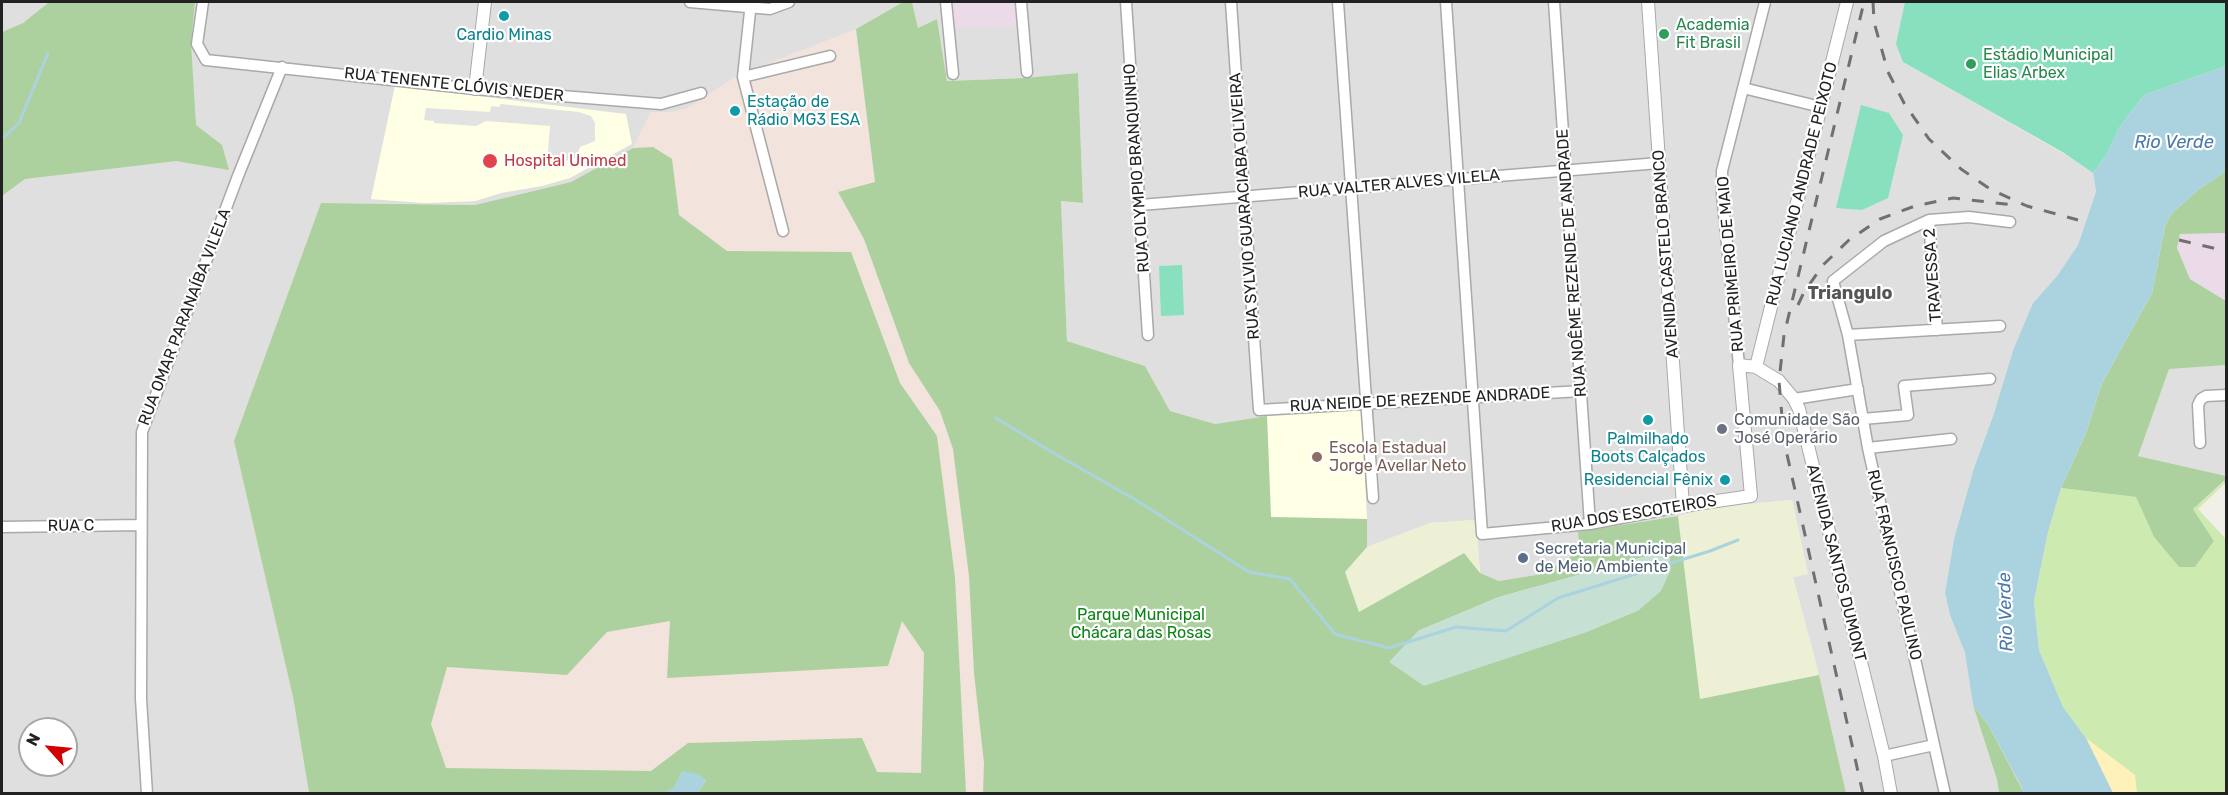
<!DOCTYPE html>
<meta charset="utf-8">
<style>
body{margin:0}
#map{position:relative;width:2228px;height:795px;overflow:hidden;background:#f2efe9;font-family:Rubik,sans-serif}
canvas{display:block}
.frame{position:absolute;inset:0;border:3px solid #222;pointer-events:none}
.north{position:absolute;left:18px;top:717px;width:60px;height:60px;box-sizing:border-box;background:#fff;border:2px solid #a7a7a7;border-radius:50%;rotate:297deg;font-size:16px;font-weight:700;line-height:24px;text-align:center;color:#222}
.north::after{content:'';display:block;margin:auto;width:21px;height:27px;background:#d40000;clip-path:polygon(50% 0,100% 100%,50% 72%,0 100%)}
</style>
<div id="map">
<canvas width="2228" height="795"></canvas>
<div class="frame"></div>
<div class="north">N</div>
</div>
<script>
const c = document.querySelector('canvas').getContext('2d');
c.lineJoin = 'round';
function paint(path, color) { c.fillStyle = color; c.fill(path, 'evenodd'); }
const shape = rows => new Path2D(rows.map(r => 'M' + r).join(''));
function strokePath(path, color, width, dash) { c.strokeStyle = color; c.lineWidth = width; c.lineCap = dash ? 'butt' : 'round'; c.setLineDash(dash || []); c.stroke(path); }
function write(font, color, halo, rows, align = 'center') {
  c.font = font + ' Rubik,sans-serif'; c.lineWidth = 4.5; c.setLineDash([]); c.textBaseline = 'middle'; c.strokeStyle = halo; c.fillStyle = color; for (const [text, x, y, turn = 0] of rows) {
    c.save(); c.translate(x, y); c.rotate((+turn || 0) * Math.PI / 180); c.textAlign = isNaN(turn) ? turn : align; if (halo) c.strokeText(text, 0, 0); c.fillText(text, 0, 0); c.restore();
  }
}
paint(shape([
 [2,2,49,2,23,23,2,32],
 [155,2,903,2,856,29,875,182,651,112,633,148,571,182,475,205,321,203,293,697,309,793,2,793,2,196,25,179,103,7,154,7],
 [395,87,468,95,501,193,475,201,425,203,371,199],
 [30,729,66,729,66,765,30,765],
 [912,2,979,2,956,3,1015,4,1011,2,1905,2,1903,62,2071,158,2093,173,2096,190,2078,245,2057,276,2033,303,1974,468,1954,539,1945,593,1950,615,1965,653,1973,705,1997,781,1999,793,1846,793,1819,675,1793,577,1808,574,1792,500,1715,507,1678,516,1579,532,1580,551,1542,574,1499,581,1480,573,1476,520,1430,523,1367,547,1362,410,1267,416,1215,424,1170,411,1145,366,1067,341,1061,201,1083,203,1078,73,1024,78,947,81,937,19,918,28],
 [2226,365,2226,476,2138,456,2169,368]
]), '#e0dfdf');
paint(shape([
 [1011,2,1015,4,1016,26,953,29,952,9,956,3],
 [2226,233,2226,301,2190,279,2177,248,2180,234]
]), '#ebdbe8');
paint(shape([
 [395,86,626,114,632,144,570,178,542,186,501,193,475,201,425,203,371,199],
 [1362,410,1367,519,1271,517,1267,416]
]), '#ffffe5');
paint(shape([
 [856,29,875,182,961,414,999,793,309,793,293,697,234,441,321,203,475,205,571,182,633,148,651,112,672,112,687,108,746,70,764,65]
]), '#f3e3dd');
paint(shape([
 [1792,500,1808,574,1793,577,1819,675,1700,699,1678,516,1715,507],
 [1476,520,1480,573,1463,553,1359,612,1345,572,1367,547,1430,523]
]), '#eef0d5');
paint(shape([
 [2225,481,2226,486,2224,484,2198,509,2226,539,2226,793,2113,793,2086,738,2063,707,2039,650,2034,601,2048,532,2061,488,2136,497,2154,537,2179,567,2195,567,2214,541,2193,509]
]), '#cdebb0');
paint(shape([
 [49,2,195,2,191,43,196,125,222,145,229,170,176,161,25,179,2,196,2,32,23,23],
 [903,2,912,2,918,28,937,19,947,81,1024,78,1078,73,1083,203,1061,201,1067,341,1145,366,1170,411,1215,424,1267,416,1271,517,1367,519,1367,547,1345,572,1359,612,1464,553,1480,573,1499,581,1542,574,1580,551,1578,532,1678,516,1700,699,1819,675,1846,793,983,793,984,763,974,673,969,576,953,449,940,411,909,363,864,239,838,192,875,182,856,29],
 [1669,550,1639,610,1586,632,1424,685,1418,631,1499,597],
 [653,147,672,159,679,215,727,251,851,252,900,383,937,436,955,578,966,793,698,793,706,780,672,790,671,793,309,793,293,697,234,441,321,203,475,205,571,182,633,148],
 [670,621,667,678,888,666,902,621,924,653,921,773,877,772,862,738,688,743,651,771,446,768,431,724,447,667,567,675,607,632],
 [2226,171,2226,233,2180,234,2177,248,2190,279,2226,301,2226,365,2169,369,2138,456,2226,476,2226,483,2224,481,2193,509,2214,541,2195,567,2179,567,2154,537,2136,497,2061,488,2086,433,2102,383,2152,293,2165,226,2171,214,2198,190],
 [1973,705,1989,726,2022,789,2022,793,1999,793,1997,780]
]), '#add19e');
paint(shape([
 [1669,550,1671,569,1661,591,1639,610,1586,632,1424,686,1389,662,1418,631,1499,597]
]), '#c6e0d4');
paint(shape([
 [2086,738,2135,775,2137,793,2113,793]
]), '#fff1ba');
paint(shape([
 [1905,2,2226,2,2226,66,2144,95,2119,128,2107,154,2093,173,2064,153,1903,62,1896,44],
 [1861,105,1889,113,1903,135,1888,198,1862,210,1836,208],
 [1182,265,1184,315,1161,316,1159,266]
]), '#88e0be');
paint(shape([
 [500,104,579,112,591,116,595,123,595,141,580,147,576,158,553,164,547,163,550,126,486,121,476,126,434,123,434,121,424,120,426,108,490,112,491,106,500,107]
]), '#e2e2e2');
paint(shape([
 [2226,66,2226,171,2198,190,2171,214,2165,226,2152,293,2102,383,2086,433,2061,488,2048,532,2034,601,2039,650,2063,707,2086,738,2113,793,2022,793,2022,788,1989,726,1973,705,1965,653,1950,615,1945,593,1954,539,1974,468,1994,413,2014,348,2033,303,2057,276,2078,245,2096,191,2093,173,2107,154,2119,128,2144,95],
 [682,771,698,774,706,780,698,793,671,793]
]), '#aad3df');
strokePath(shape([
 [2,139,19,123,48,53],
 [996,418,1050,451,1136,500,1249,572,1290,579,1335,634,1389,648,1456,627,1506,631,1558,598,1710,551,1738,540],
 [664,794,672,790]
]), '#aad3df', 3);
const minor = shape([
 [203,2,197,44,206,60,475,89,661,104,701,93],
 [690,2,770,9,789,2],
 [751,2,743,77,783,231],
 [946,2,953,74],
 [1021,2,1027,72],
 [1126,2,1148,335],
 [1231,2,1259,410,1581,391],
 [1338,2,1373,498],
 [1446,2,1482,534,1590,524,1683,506],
 [1554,2,1590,524],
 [743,77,830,56],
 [1743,88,1821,107],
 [1140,205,1659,163],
 [1929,220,1937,330],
 [1848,335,2000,326],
 [1739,365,1722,194,1722,171,1765,2],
 [1794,399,1858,389],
 [1863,419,1908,415,1904,386,1990,379],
 [2200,443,2198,405,2201,399,2206,396,2226,395],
 [1868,448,1951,439],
 [2,527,141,525],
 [1884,756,1934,745],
 [147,794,141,699,142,432,238,176,282,67],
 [1945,794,1868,448,1848,335,1833,281,1884,241,1929,220,1969,217,2010,222]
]);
const tertiary = shape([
 [1648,2,1683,506,1751,496,1739,365,1756,367,1779,381,1794,399,1799,409,1884,756,1891,794],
 [475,89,485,2],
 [1756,367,1847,2]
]);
strokePath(minor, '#a9a9a9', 13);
strokePath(tertiary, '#a9a9a9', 14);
strokePath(minor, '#fff', 10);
strokePath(tertiary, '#fff', 12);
strokePath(shape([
 [1873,2,1874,22,1888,72,1904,103,1929,139,1961,169,1990,189,2027,206,2078,220],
 [2179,240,2226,251],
 [1798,305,1804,292,1823,265,1849,240,1880,219,1915,206,1953,198,2014,205],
 [1863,794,1784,441,1779,381,1784,335,1864,2]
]), '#707070', 3, [12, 12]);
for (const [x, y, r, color] of [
 [504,16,6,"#0f9aa8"],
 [1664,34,6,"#2e9e5b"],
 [1971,64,6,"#2e9e5b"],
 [735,111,6,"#0f9aa8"],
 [490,161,8,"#e0444e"],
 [1648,420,6,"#0f9aa8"],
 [1722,429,6,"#6b7280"],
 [1317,457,6,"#8d6e63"],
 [1725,480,6,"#0f9aa8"],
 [1523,558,6,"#5c6f8a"]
]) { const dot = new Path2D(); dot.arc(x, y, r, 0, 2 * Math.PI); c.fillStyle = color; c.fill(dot); strokePath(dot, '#fff', 2); }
write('16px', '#27864d', '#fff', [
 ["Academia",1676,25],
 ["Fit Brasil",1676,43],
 ["Estádio Municipal",1983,55],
 ["Elias Arbex",1983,73]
], 'left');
write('16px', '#0d838f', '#fff', [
 ["Cardio Minas",504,35],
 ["Estação de",747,102,"left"],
 ["Rádio MG3 ESA",747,120,"left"],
 ["Palmilhado",1648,439],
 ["Boots Calçados",1648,457],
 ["Residencial Fênix",1713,480,"right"]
]);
write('16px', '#222', '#fff', [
 ["RUA TENENTE CLÓVIS NEDER",454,85,6],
 ["RUA OLYMPIO BRANQUINHO",1137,168,-94],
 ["RUA VALTER ALVES VILELA",1399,184,-5],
 ["RUA LUCIANO ANDRADE PEIXOTO",1802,184,-76],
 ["RUA SYLVIO GUARACIABA OLIVEIRA",1245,206,-94],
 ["AVENIDA CASTELO BRANCO",1666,254,-94],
 ["RUA NOÊME REZENDE DE ANDRADE",1572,263,-94],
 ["RUA PRIMEIRO DE MAIO",1731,264,-95],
 ["TRAVESSA 2",1933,275,-94],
 ["RUA OMAR PARANAÍBA VILELA",185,317,-69],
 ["RUA NEIDE DE REZENDE ANDRADE",1420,400,-3],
 ["RUA DOS ESCOTEIROS",1634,514,-9],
 ["RUA C",71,526,-1],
 ["AVENIDA SANTOS DUMONT",1836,563,76],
 ["RUA FRANCISCO PAULINO",1894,565,77]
]);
write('16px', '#be3a42', '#fff', [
 ["Hospital Unimed",504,161]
], 'left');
write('16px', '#5b616d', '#fff', [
 ["Comunidade São",1734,420],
 ["José Operário",1734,438]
], 'left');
write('16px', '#785e54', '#fff', [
 ["Escola Estadual",1329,448],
 ["Jorge Avellar Neto",1329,466]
], 'left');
write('16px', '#4e5e75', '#fff', [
 ["Secretaria Municipal",1535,549],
 ["de Meio Ambiente",1535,567]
], 'left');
write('16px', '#0c8416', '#fff', [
 ["Parque Municipal",1141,615],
 ["Chácara das Rosas",1141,633]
]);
write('italic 18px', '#4a7aab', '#fff', [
 ["Rio Verde",2174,143],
 ["Rio Verde",2006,612,-92]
]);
write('bold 18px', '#555', '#fff', [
 ["Triangulo",1850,294]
]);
</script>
